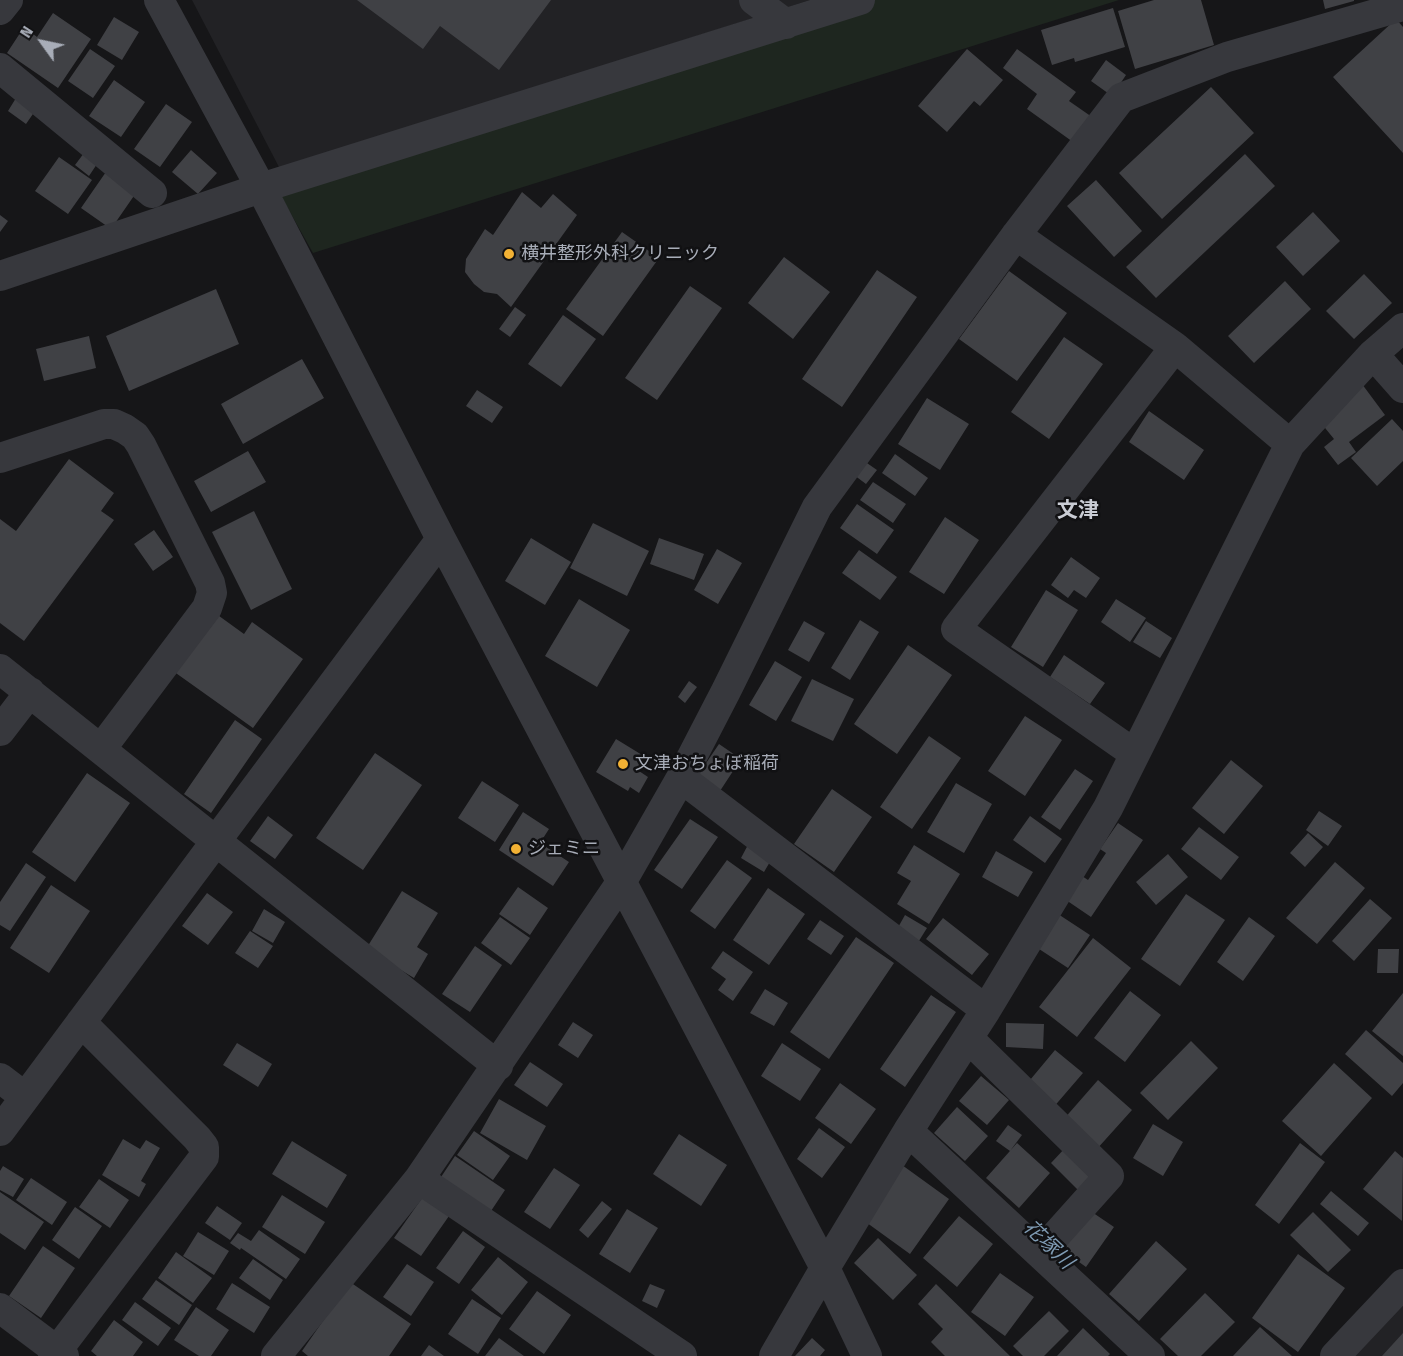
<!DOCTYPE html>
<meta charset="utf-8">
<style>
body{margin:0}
#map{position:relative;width:1403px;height:1356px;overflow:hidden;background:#161618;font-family:"Fira Sans Condensed",sans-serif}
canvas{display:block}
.north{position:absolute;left:12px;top:12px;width:60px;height:60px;-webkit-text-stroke:4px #111113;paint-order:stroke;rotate:303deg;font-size:16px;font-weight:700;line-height:24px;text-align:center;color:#a8adb8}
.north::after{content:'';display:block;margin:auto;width:21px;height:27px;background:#a8adb8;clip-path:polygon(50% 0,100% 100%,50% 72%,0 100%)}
</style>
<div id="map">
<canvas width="1403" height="1356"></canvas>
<div class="north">N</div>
</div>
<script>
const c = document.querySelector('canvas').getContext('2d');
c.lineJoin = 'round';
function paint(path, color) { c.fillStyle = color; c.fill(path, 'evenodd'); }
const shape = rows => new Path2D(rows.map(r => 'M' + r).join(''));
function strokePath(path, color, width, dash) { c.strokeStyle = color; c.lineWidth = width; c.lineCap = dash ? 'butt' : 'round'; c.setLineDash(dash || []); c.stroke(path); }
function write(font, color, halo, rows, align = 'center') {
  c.font = font + ' "Fira Sans Condensed","Noto Sans JP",sans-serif'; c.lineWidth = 5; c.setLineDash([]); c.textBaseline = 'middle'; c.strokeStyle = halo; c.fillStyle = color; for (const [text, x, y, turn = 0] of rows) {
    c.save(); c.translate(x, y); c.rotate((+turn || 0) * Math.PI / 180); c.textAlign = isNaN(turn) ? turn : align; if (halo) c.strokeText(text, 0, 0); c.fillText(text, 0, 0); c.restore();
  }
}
paint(shape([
 [192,0,810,0,280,169],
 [1403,1303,1403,1356,1353,1356]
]), '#222225');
paint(shape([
 [822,0,1119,0,313,253,269,175]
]), '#1e261f');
paint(shape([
 [357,0,551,0,499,70,440,26,423,49],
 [1154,0,1201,0,1214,45,1135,69,1118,11],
 [1323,0,1354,0,1354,1,1325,9],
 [1113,8,1125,47,1075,62,1074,58,1052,65,1041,30],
 [53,13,91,39,58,88,7,53,24,27,37,37],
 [114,17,139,32,122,60,97,45],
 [1396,19,1403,27,1403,153,1333,77],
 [90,49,115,66,93,98,68,81],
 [967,49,1003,80,980,106,974,101,947,132,918,106],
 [1017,49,1076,92,1069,101,1092,117,1073,142,1027,109,1037,94,1003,68],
 [1106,60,1126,75,1112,96,1091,81],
 [114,80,145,102,121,137,89,116],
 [1211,87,1254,133,1162,219,1119,173],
 [16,98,35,111,26,124,8,111],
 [166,104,192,122,160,167,134,149],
 [191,150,217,173,198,194,172,172],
 [84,153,97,164,89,176,75,165],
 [1245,154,1275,186,1156,298,1126,267],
 [59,157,92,180,68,214,35,191],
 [108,169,138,190,111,229,81,208],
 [1096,180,1142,231,1114,257,1067,206],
 [522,192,541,208,553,194,577,215,511,307,497,294,484,292,474,284,465,272,466,259,485,229,493,235],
 [1313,212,1340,241,1303,276,1276,247],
 [0,215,8,221,0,232],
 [622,232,659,258,603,336,566,309],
 [784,257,830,292,793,339,748,303],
 [877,270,917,297,842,407,802,379],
 [1009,271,1067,313,1017,381,959,339],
 [1364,274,1392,303,1354,339,1326,311],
 [1285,281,1311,309,1254,363,1228,336],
 [690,286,722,308,657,400,625,378],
 [216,289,239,344,129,391,106,336],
 [515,307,526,315,510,337,499,329],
 [563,315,596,339,561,387,528,364],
 [89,336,96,368,44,381,36,349],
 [1064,337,1103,364,1049,439,1011,412],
 [302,359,324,398,243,444,221,404],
 [1362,384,1385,415,1349,442,1356,452,1338,465,1324,447,1334,439,1317,418],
 [477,390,503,407,492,423,466,406],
 [927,398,969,424,940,470,898,444],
 [1149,411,1204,450,1184,480,1129,442],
 [1392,419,1403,431,1403,461,1377,486,1351,458],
 [248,451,266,482,211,512,194,481],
 [895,454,928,478,915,496,882,473],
 [69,459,114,493,101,511,114,520,24,641,0,623,0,519,16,531],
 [864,461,877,470,866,484,854,475],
 [873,482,906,504,893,523,860,500],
 [857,504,894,530,877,554,840,528],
 [254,511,292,589,251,610,212,532],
 [945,517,979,540,944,594,909,572],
 [593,523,649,551,627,596,570,568],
 [154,530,173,557,153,571,134,544],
 [531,538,571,562,545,605,505,581],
 [659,538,704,554,694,580,650,564],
 [717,549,742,563,718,604,694,590],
 [859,550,897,577,880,600,842,573],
 [1071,557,1100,578,1086,598,1074,590,1068,598,1051,585],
 [1046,590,1078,610,1043,667,1011,647],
 [579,599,630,630,597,687,545,656],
 [1116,599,1146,618,1130,642,1101,622],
 [215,613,244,634,252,622,303,659,253,728,173,671],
 [860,620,879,632,850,680,831,668],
 [804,621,825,633,809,662,788,650],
 [1146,621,1172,638,1160,658,1133,642],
 [908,645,952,675,897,754,854,724],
 [1064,655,1105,683,1090,704,1050,677],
 [775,661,802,677,776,721,749,705],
 [812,679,854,699,833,741,791,721],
 [689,681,697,687,685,703,678,697],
 [1025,716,1062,740,1025,796,988,771],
 [235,720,262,739,211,813,184,794],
 [929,736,961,758,912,829,880,807],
 [616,739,647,758,639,771,648,777,639,793,630,787,628,791,596,772],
 [719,744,741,759,718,794,696,778],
 [375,753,422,785,363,870,316,838],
 [1231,760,1263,786,1224,834,1192,808],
 [1075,769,1093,781,1060,830,1041,817],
 [87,773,130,803,75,882,32,852],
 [482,781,519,805,495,842,458,818],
 [956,783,992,804,964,853,927,832],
 [832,789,872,817,834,872,794,844],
 [1319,811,1342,826,1328,846,1306,830],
 [523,812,549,829,540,843,569,862,553,886,499,850],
 [268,816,293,835,275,859,250,841],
 [1030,816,1062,839,1045,863,1013,840],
 [690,819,718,837,682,889,654,870],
 [1118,823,1143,840,1091,917,1066,900,1082,876,1088,880,1106,853,1100,849],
 [1199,827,1239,857,1221,880,1181,849],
 [1308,833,1323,847,1305,867,1290,853],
 [750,841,774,855,764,872,741,858],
 [914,845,960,874,929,924,897,904,911,881,897,873],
 [996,851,1033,872,1018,897,982,877],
 [1168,854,1188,877,1156,905,1136,882],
 [727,860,752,878,715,929,690,911],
 [1335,862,1365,888,1317,944,1286,918],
 [26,863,46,877,10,931,0,925,0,902],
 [51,885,90,911,49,973,10,948],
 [518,887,548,908,530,935,499,914],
 [768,888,805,914,769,965,733,940],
 [402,891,438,913,417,947,428,954,414,978,366,949],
 [207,893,233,912,208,945,182,926],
 [1186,894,1225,920,1180,986,1141,959],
 [1370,899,1392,918,1354,961,1332,941],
 [264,909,285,922,273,943,252,931],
 [1058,914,1090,935,1068,968,1036,947],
 [905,915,927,928,917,944,896,931],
 [500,917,530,938,511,965,481,943],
 [1249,917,1275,936,1243,981,1217,962],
 [943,918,989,954,972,975,926,939],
 [820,920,844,936,831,955,807,939],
 [250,931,273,946,258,968,235,953],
 [856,937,894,963,829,1059,790,1032],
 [1093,938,1131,968,1077,1037,1039,1007],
 [475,946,502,965,470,1012,442,994],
 [1378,949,1399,949,1398,973,1377,973],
 [723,951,753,972,733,1001,718,990,726,979,711,968],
 [765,989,788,1003,774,1026,750,1013],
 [1130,991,1161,1015,1125,1062,1094,1038],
 [1403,993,1403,1056,1372,1031],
 [931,995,956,1012,905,1087,880,1069],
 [573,1022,593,1035,578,1058,558,1045],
 [1006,1023,1044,1024,1043,1049,1006,1047],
 [1366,1030,1403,1063,1403,1083,1392,1096,1345,1054],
 [1191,1041,1218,1068,1168,1120,1140,1093],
 [237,1043,272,1064,258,1087,223,1065],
 [782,1043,821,1069,800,1101,761,1076],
 [1055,1050,1083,1073,1052,1109,1025,1086],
 [530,1062,563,1084,547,1107,514,1085],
 [1334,1063,1372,1098,1321,1156,1282,1121],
 [981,1076,1009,1100,987,1125,959,1101],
 [1098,1080,1132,1110,1096,1150,1063,1120],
 [840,1083,876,1109,851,1144,815,1118],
 [499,1099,546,1126,527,1160,480,1133],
 [957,1107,988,1136,965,1161,934,1133],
 [1153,1124,1183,1142,1163,1176,1133,1158],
 [1008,1125,1022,1135,1010,1151,996,1141],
 [819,1128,845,1147,822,1178,797,1159],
 [474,1131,510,1156,493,1180,457,1155],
 [679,1134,727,1165,701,1206,653,1174],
 [123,1139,140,1149,146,1140,160,1148,141,1181,146,1184,139,1197,102,1175],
 [292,1141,347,1175,327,1208,272,1174],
 [1017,1143,1050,1173,1019,1208,986,1178],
 [1300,1143,1325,1162,1279,1224,1255,1205],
 [1066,1147,1094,1173,1078,1190,1051,1163],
 [1395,1151,1403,1158,1402,1221,1363,1189],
 [455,1156,505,1190,491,1211,441,1177],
 [902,1165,949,1199,910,1254,863,1220],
 [3,1166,24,1179,13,1197,0,1190,0,1171],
 [554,1168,580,1185,550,1229,524,1212],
 [31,1178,67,1202,52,1225,16,1200],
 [99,1179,129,1200,110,1228,79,1207],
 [1331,1191,1369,1223,1358,1236,1320,1204],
 [0,1192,44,1222,25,1250,0,1233],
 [282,1195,325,1222,305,1254,262,1227],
 [422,1198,449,1216,421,1256,394,1238],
 [602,1201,612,1209,588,1238,579,1230],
 [217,1206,242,1223,230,1240,205,1223],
 [75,1207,102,1226,79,1259,52,1240],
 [1086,1208,1114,1227,1086,1267,1058,1247],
 [627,1209,658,1228,630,1273,599,1254],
 [1313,1212,1351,1250,1328,1272,1290,1235],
 [959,1216,993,1244,957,1287,923,1258],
 [259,1230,300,1259,286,1279,241,1248,240,1250,230,1243,238,1233,251,1241],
 [463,1231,485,1247,459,1284,436,1268],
 [198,1232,229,1251,214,1275,183,1256],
 [878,1238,917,1275,893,1300,854,1263],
 [1156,1241,1187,1269,1139,1321,1109,1294],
 [43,1246,75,1268,41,1318,9,1296],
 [176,1252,212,1278,193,1303,158,1278],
 [1298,1254,1345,1288,1298,1352,1252,1318],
 [498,1257,528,1282,502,1315,471,1290],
 [253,1259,283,1280,270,1300,239,1278],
 [407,1264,434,1282,411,1316,383,1297],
 [1000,1273,1034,1297,1005,1336,971,1312],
 [156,1280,192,1305,179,1325,142,1299],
 [350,1282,411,1324,389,1356,308,1356,302,1351],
 [232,1283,270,1307,254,1333,216,1309],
 [650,1284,665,1290,657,1308,642,1301],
 [936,1284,1010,1356,945,1356,931,1342,943,1329,918,1304],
 [537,1291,571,1315,544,1354,509,1329],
 [1205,1293,1235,1322,1201,1356,1178,1356,1160,1339],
 [472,1299,501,1318,478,1354,448,1334],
 [135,1302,171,1328,158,1346,122,1320],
 [196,1307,229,1330,211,1356,199,1356,174,1340],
 [1049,1311,1069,1331,1044,1356,1023,1356,1013,1346],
 [114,1320,143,1342,133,1356,97,1356,91,1351],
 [1260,1327,1292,1356,1233,1356],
 [1083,1328,1110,1354,1108,1356,1057,1356],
 [1403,1333,1403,1356,1382,1356],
 [499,1338,524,1356,485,1356],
 [812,1338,825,1350,820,1356,795,1356],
 [429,1345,444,1356,421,1356]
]), '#404145');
strokePath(shape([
 [159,0,261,188,441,539,825,1268,867,1356],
 [754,0,786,24],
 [0,10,8,0],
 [0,68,152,193],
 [1016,235,1175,347,1290,444],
 [0,276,261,188,860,0],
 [1373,354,1403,388],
 [0,458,104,424,114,424,125,429,135,436,141,445,210,583,212,593,207,608,101,749],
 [0,669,498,1066],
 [0,731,30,692],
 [1135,754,956,629,1175,347],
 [681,778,986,1010],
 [968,1038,1109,1176,1040,1253],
 [0,1078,25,1097],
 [0,1131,441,539],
 [908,1131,1150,1356],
 [419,1179,682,1356],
 [0,1308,64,1356],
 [53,1356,204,1157,204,1147,197,1138,81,1022],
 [276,1356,419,1179,622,881,681,778,726,691,817,507,1016,235,1121,98,1227,57,1403,6],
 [774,1356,825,1268,908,1131,986,1010,1108,808,1290,444,1373,354,1403,328],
 [1335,1356,1403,1284]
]), '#37383d', 30);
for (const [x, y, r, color] of [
 [509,254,6,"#f2b134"],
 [623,764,6,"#f2b134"],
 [516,849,6,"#f2b134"]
]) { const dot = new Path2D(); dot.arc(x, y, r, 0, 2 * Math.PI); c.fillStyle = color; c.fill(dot); strokePath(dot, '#111113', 2); }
write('18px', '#a8adb8', '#111113', [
 ["横井整形外科クリニック",521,254],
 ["文津おちょぼ稲荷",635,764],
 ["ジェミニ",528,849]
], 'left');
write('italic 20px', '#7f9bb3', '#111113', [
 ["花塚川",1048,1245,44]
]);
write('bold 21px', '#c9ccd4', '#111113', [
 ["文津",1078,511]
]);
</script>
